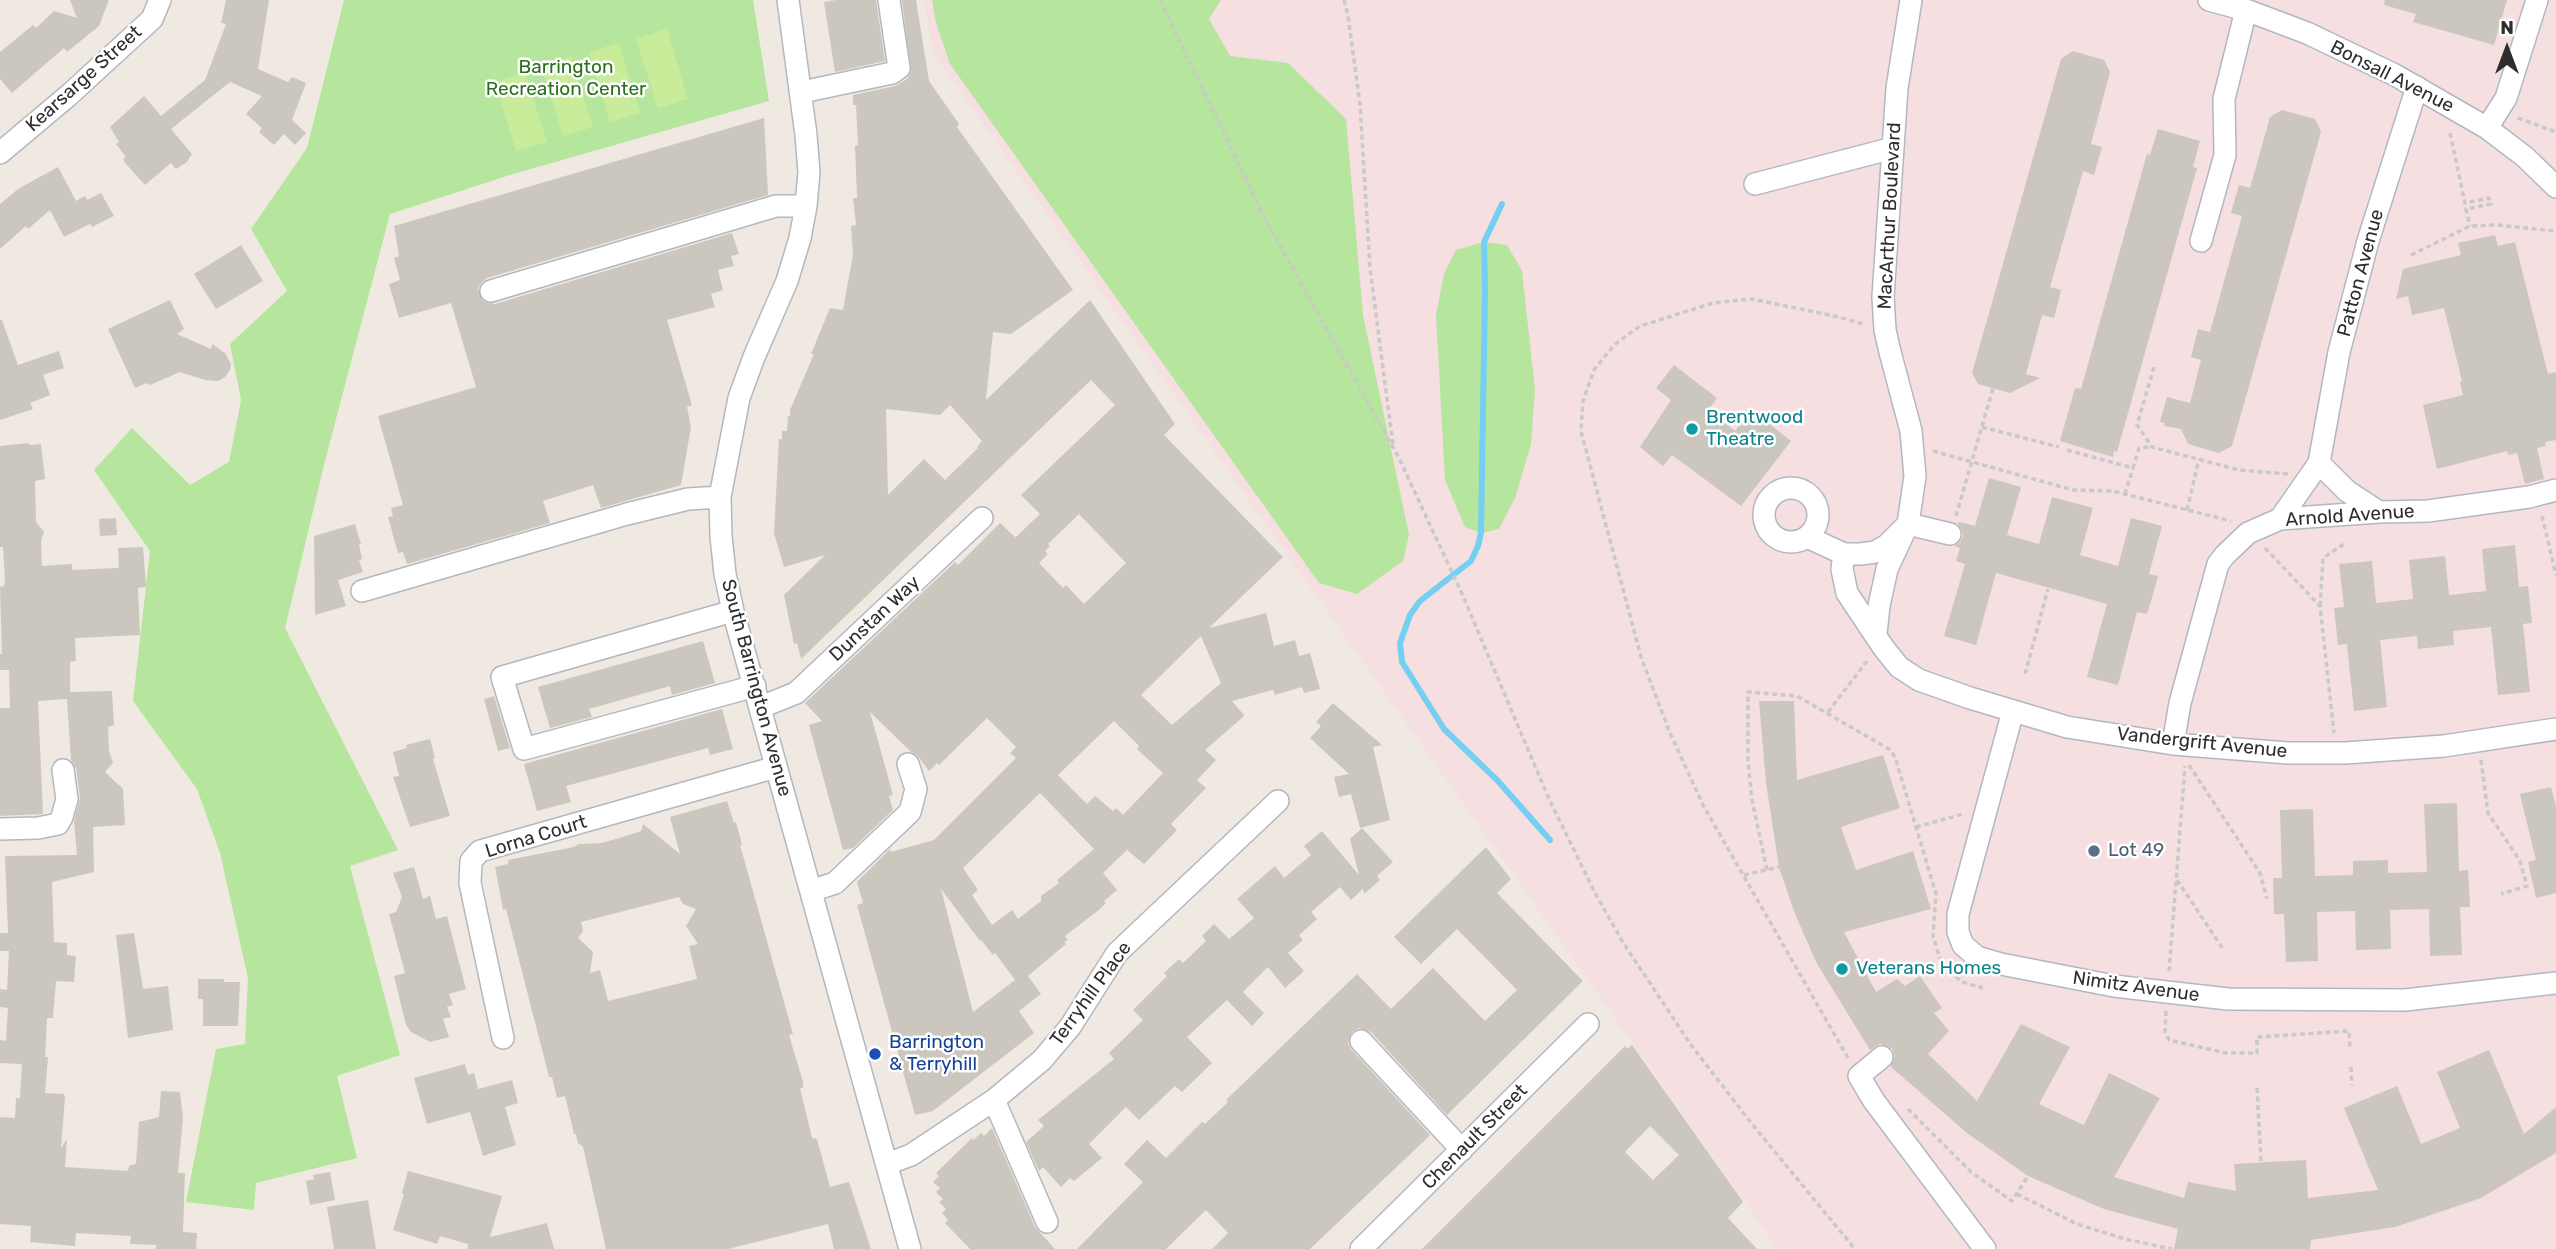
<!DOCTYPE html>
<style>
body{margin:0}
#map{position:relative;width:2556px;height:1249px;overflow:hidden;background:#efe9e1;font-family:Rubik,sans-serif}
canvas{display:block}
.north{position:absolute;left:2472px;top:14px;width:70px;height:70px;-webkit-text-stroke:5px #fff;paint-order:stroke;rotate:0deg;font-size:19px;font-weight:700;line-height:28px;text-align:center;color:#2e2e2e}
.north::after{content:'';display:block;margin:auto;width:24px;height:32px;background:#2e2e2e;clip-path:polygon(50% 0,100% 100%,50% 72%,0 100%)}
</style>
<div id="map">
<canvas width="2556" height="1249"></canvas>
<div class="north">N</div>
</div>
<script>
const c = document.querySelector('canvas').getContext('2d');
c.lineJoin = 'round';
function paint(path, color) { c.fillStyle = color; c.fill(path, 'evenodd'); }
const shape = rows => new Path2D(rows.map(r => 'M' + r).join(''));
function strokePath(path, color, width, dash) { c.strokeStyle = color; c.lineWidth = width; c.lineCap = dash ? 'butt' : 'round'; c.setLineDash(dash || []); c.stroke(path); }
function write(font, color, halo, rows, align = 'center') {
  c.font = font + ' Rubik,sans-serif'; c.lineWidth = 5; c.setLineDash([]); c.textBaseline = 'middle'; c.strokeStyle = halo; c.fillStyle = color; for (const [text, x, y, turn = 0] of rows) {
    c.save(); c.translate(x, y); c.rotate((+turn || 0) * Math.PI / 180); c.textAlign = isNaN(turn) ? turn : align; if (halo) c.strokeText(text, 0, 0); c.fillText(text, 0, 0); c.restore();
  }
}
paint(shape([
 [924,0,2556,0,2556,1249,1778,1249,933,53]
]), '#f5dfe0');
paint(shape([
 [344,0,753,0,769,101,513,174,390,214,325,461,285,628,398,850,350,866,400,1055,337,1076,357,1158,256,1183,254,1210,186,1202,216,1049,245,1044,248,978,220,853,197,789,133,701,150,551,94,470,132,428,190,485,229,462,241,400,230,344,287,291,251,229,307,148],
 [932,0,1221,0,1209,19,1230,56,1288,63,1346,119,1363,315,1409,535,1403,561,1357,594,1319,583,950,64,936,23],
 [1484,242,1507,245,1522,271,1535,390,1531,444,1515,498,1499,529,1481,533,1465,527,1445,480,1436,315,1444,274,1456,250]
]), '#b6e59e');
paint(shape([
 [667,29,688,99,658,108,636,39],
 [619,43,640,113,610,122,589,52],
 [571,57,593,127,563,136,541,67],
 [525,73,547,142,516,151,495,82]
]), '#c9ec9a');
strokePath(shape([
 [1502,204,1484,242,1485,290,1481,533,1478,546,1471,561,1420,601,1410,615,1400,643,1402,662,1444,729,1498,781,1550,840]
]), '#75cff0', 6);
paint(shape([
 [70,0,109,0,99,26,67,52,64,48,12,93,0,79,0,52,33,25,36,28,54,11,77,18],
 [226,0,269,0,258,69,288,82,292,77,306,83,292,120,306,133,295,145,284,134,274,145,259,132,262,128,246,114,262,96,230,82,171,129,192,154,187,162,176,169,171,163,145,185,126,164,123,159,126,157,116,144,119,142,110,127,144,96,161,116,205,80,226,24,221,23],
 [836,0,876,0,885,61,835,72,824,2],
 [902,0,916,0,929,81,959,124,957,127,1073,290,1011,334,993,332,986,400,1090,300,1175,424,1164,435,1283,557,1209,628,1266,613,1274,646,1295,640,1299,656,1310,653,1320,689,1304,693,1302,687,1275,695,1273,690,1232,701,1244,715,1243,717,1205,750,1216,760,1197,780,1206,788,1171,824,1177,830,1144,864,1127,850,1103,873,1117,890,1104,901,1106,903,1100,909,1065,936,1068,940,1064,942,1066,944,1028,976,1041,994,1019,1011,1034,1033,933,1111,915,1115,857,905,863,903,857,882,890,849,891,852,934,840,1016,758,1010,753,1016,747,987,718,939,765,937,763,929,771,917,755,910,751,870,712,893,795,889,796,893,810,853,848,843,850,809,725,822,721,805,703,955,562,958,565,1000,523,1015,537,1017,536,1040,514,1021,495,1115,405,1091,380,801,659,797,643,794,644,784,595,825,555,784,567,774,533,779,439,782,439,782,431,787,431,788,416,790,416,790,410,814,354,811,354,830,308,843,310,853,254,851,226,856,225,853,198,857,198,855,146,858,145,856,105,853,105,853,95,895,86,907,79,911,72],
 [950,405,982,441,977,447,978,448,945,480,924,459,888,495,886,409,940,415],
 [1079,514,1126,563,1084,604,1066,585,1063,588,1039,563,1048,554,1045,551,1050,546,1048,544],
 [1201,636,1221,683,1172,725,1141,695],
 [1114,721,1139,746,1137,749,1163,773,1123,815,1116,808,1113,811,1095,796,1087,804,1058,775],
 [1040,793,1094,849,1057,880,1059,883,1041,896,1041,901,1018,919,1012,910,992,925,972,895,978,890,963,868],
 [941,889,980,941,981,940,993,955,995,953,1015,980,973,1012],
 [2385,0,2507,0,2494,45,2413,22,2416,14,2384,5],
 [2073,51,2104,60,2110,72,2091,144,2102,147,2094,175,2083,171,2050,287,2061,290,2054,318,2042,315,2026,374,2040,378,2010,393,1978,384,1972,373,2061,59],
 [2282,110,2315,119,2321,132,2232,446,2219,453,2188,444,2181,429,2164,426,2165,423,2160,422,2167,397,2190,403,2201,360,2191,357,2198,329,2210,332,2242,216,2231,213,2239,185,2250,188,2270,117],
 [764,118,768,195,487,278,481,283,478,289,483,301,495,304,732,233,739,254,731,256,734,266,718,270,723,290,711,294,715,307,667,320,692,405,687,407,691,427,681,485,601,508,593,485,543,501,550,523,407,564,403,552,398,553,388,517,393,516,391,508,403,505,378,416,476,387,451,303,399,318,389,284,400,280,394,258,399,256,394,226],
 [2158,129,2200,141,2193,167,2197,168,2117,452,2114,451,2113,457,2060,441,2075,388,2081,389,2147,154,2150,155],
 [58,167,76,201,85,196,87,200,101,193,114,216,92,227,90,224,64,237,50,210,28,229,26,226,0,249,0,204,18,189],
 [2495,235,2498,246,2515,242,2548,374,2556,372,2556,440,2545,442,2546,446,2537,448,2544,479,2525,484,2517,453,2508,455,2507,451,2437,469,2423,405,2463,395,2460,382,2462,381,2444,308,2412,315,2408,296,2396,299,2403,269,2461,255,2458,243],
 [241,245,263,281,216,309,194,274],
 [170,300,184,329,177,334,211,349,212,344,225,353,231,364,230,370,225,377,218,381,205,380,180,372,150,385,147,383,135,388,108,329],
 [0,320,2,320,18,365,59,351,64,368,43,375,50,395,30,403,33,409,0,420],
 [1674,365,1717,398,1708,410,1735,431,1752,410,1791,441,1741,506,1672,455,1663,466,1640,447,1671,400,1656,388],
 [28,443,30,445,41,444,45,479,35,481,36,522,44,532,41,541,42,566,72,564,72,570,119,568,118,548,143,547,146,587,138,588,140,635,75,638,76,661,70,662,70,692,112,691,114,725,108,727,109,751,113,763,105,772,123,789,125,825,93,827,94,872,52,882,54,942,67,943,67,955,76,956,74,982,56,981,53,1018,47,1018,45,1057,48,1057,45,1093,64,1094,65,1097,61,1148,67,1139,65,1167,128,1171,129,1166,136,1164,139,1122,159,1117,161,1091,180,1092,183,1117,178,1173,185,1173,183,1232,197,1233,196,1249,156,1249,156,1245,130,1244,131,1236,76,1233,75,1246,30,1242,31,1226,0,1224,0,1117,15,1118,16,1098,20,1098,22,1064,0,1063,0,1040,6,1041,8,1008,0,1007,0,989,7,990,9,951,0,951,0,933,8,933,5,856,77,855,74,821,80,798,76,768,71,760,67,699,38,701,43,814,0,816,0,708,10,708,9,670,0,670,0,654,2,654,0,587,4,586,5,582,3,547,0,547,0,446],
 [1989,478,2021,487,2007,535,2039,544,2052,497,2093,508,2080,555,2118,566,2131,518,2162,526,2149,574,2158,576,2151,601,2147,614,2137,612,2118,685,2087,677,2107,604,1996,573,1976,645,1944,636,1965,564,1956,561,1960,548,1954,546,1960,542,1963,536,1962,530,1958,524,1959,522,1975,526],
 [116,518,117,535,100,536,99,519],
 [355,524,361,544,359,544,362,559,359,560,363,572,338,580,346,606,315,615,314,536],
 [2515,545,2519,587,2528,586,2532,623,2523,624,2530,692,2498,695,2491,627,2453,631,2454,645,2418,649,2417,636,2380,640,2387,707,2354,711,2347,644,2338,645,2334,608,2344,607,2339,564,2372,561,2376,603,2413,599,2409,560,2445,556,2449,595,2486,591,2482,549],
 [703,641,715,683,672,695,670,686,589,709,592,717,550,728,538,687],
 [494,696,510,748,498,751,484,699],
 [1759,701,1794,701,1797,780,1883,755,1900,808,1841,827,1856,870,1913,851,1931,909,1844,932,1876,992,1897,979,1905,986,1920,976,1942,1008,1934,1013,1949,1031,1928,1054,1977,1101,2021,1024,2070,1047,2039,1104,2084,1125,2109,1073,2160,1098,2114,1177,2184,1198,2188,1182,2236,1191,2234,1164,2306,1160,2308,1198,2378,1190,2344,1108,2397,1086,2421,1144,2460,1128,2437,1072,2489,1050,2524,1134,2556,1107,2556,1153,2481,1198,2395,1227,2311,1240,2310,1249,2174,1249,2178,1229,2104,1209,2028,1176,1967,1133,1891,1067,1895,1056,1892,1048,1880,1044,1870,1050,1816,962,1795,914,1779,867,1766,783],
 [1333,703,1382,745,1373,747,1390,820,1360,828,1351,794,1339,797,1334,777,1349,774,1310,738,1321,726,1316,722],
 [722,709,733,749,710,755,708,748,566,786,571,802,537,811,524,764],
 [430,739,435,758,433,759,450,816,410,827,393,777,399,776,393,752,407,748,406,745],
 [2551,787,2556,806,2556,893,2536,898,2528,862,2536,860,2520,794],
 [727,801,734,823,736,822,742,845,740,845,793,1034,789,1035,803,1082,803,1088,800,1088,812,1138,817,1139,830,1187,849,1182,871,1249,834,1249,828,1224,728,1249,606,1249,583,1147,578,1143,576,1134,574,1134,565,1096,557,1098,552,1077,549,1077,506,909,503,910,495,867,508,864,508,860,574,847,579,844,602,843,636,833,641,831,643,824,680,854,670,817],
 [679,897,683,904,696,909,686,926,698,944,689,946,697,979,608,1001,600,970,590,973,593,952,578,938,583,931,581,922],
 [2457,803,2459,871,2468,870,2470,907,2460,907,2462,955,2430,956,2429,909,2390,910,2391,949,2356,950,2355,911,2317,912,2318,961,2286,962,2284,914,2274,914,2273,878,2282,878,2280,810,2313,809,2315,876,2353,875,2353,861,2388,860,2388,873,2427,872,2424,804],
 [1362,828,1393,862,1377,876,1380,880,1364,894,1363,889,1351,900,1340,887,1311,912,1317,919,1299,935,1303,940,1288,953,1304,971,1285,988,1268,967,1243,992,1264,1013,1252,1026,1227,1000,1187,1037,1212,1063,1182,1092,1175,1086,1139,1120,1126,1107,1089,1144,1102,1158,1074,1181,1070,1178,1061,1187,1043,1167,1039,1171,1026,1142,1044,1126,1038,1120,1114,1059,1109,1053,1143,1020,1133,1010,1167,976,1164,973,1179,959,1183,963,1206,941,1202,936,1214,924,1229,939,1254,918,1237,899,1275,866,1284,878,1311,855,1304,846,1322,831,1359,875,1350,839],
 [1486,847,1511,879,1497,893,1583,981,1447,1115,1371,1032,1359,1028,1352,1032,1348,1043,1351,1049,1430,1135,1423,1142,1310,1249,1212,1249,1228,1233,1206,1210,1166,1249,1077,1249,1143,1182,1124,1164,1147,1140,1166,1158,1202,1122,1205,1124,1228,1102,1226,1100,1357,974,1391,1009,1433,968,1485,1021,1517,990,1457,929,1421,964,1394,937],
 [414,867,423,899,430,896,436,919,447,916,466,989,449,994,453,1005,447,1007,451,1017,443,1019,449,1037,430,1042,411,1032,406,1025,394,976,405,973,389,914,396,912,402,897,393,873],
 [134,933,143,989,168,986,173,1030,128,1038,116,935],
 [198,979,224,979,224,982,240,982,238,1026,203,1026,203,999,198,999],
 [1632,1045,1741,1199,1743,1202,1728,1218,1757,1249,1422,1249,1625,1046,1627,1049],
 [1650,1126,1679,1155,1653,1180,1625,1152],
 [465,1064,468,1075,474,1073,478,1089,512,1080,518,1103,505,1107,516,1145,483,1156,470,1112,427,1124,414,1078],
 [992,1128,1035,1227,1055,1249,970,1249,945,1223,948,1220,942,1213,946,1209,939,1202,943,1199,936,1192,940,1188,933,1182,939,1176,936,1173,972,1138,973,1140,981,1133,984,1136],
 [408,1171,502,1196,490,1237,547,1223,554,1249,468,1249,468,1244,440,1236,437,1244,393,1230,404,1194,402,1193],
 [330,1172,335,1200,310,1205,306,1181,314,1179,313,1175],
 [368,1200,376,1249,334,1249,327,1207]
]), '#cbc7bf');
const minor = shape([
 [788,0,806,135,809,172,806,206,800,238,787,281,754,357,739,398,720,497,721,536,725,574,733,611,910,1249],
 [2209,0,2246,10,2307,33,2395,75,2487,128,2525,157,2556,187],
 [802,92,892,73,899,68,889,0],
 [2487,128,2506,98,2537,0],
 [0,153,69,95,152,19,160,0],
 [1755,184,1893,148],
 [2201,241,2225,155,2224,99,2246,10],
 [491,291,776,206,806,206],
 [2319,463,2347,491,2379,512],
 '1764 515a27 27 0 1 1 54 0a27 27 0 1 1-54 0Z',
 [2280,519,2319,463,2339,352,2368,241,2417,87],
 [1807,537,1844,554,1861,554,1875,552,1887,545,1908,524,1950,534],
 [1844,554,1842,569,1847,593,1883,647,1899,667,1919,680,1970,698,2067,727,2173,744,2288,753,2345,753,2444,746,2556,729],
 [362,591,627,514,688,499,720,497],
 [733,611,502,677,524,749,755,686],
 [1876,634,1879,606,1887,569,1908,524,1915,476,1911,431,1890,352,1885,330,1883,297,1897,88,1911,0],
 [761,707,796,693,982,518],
 [2013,711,1958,914,1958,932,1963,945,1977,957,2001,964,2114,986,2228,999,2405,1000,2556,983],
 [2173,744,2180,703,2218,564,2225,555,2248,533,2280,519,2379,512,2428,511,2529,497,2556,490],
 [0,829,38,828,58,824,62,817,67,799,63,770],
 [811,891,835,883,910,812,916,789,908,764],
 [503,1038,470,883,471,861,480,851,776,767],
 [1361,1041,1462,1150],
 [1882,1057,1859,1076,1874,1101,1985,1249],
 [994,1100,1047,1222],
 [887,1164,911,1155,994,1100,1042,1060,1070,1027,1117,953,1278,801],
 [1361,1249,1588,1024]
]);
strokePath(minor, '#b4b7c1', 24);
strokePath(shape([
 [1160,0,1265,219,1399,458,1463,596,1549,799,1596,895,1624,944,1691,1045,1752,1124,1855,1249],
 [1344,0,1348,16,1360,104,1370,268,1393,445],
 [2518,118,2556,132],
 [2450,133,2465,203,2489,198,2491,204,2466,209,2470,226],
 [2411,255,2470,226,2497,225,2556,231],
 [2154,367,2137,425,2152,447,2239,470,2288,474],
 [1982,427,2059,447],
 [2067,450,2133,468,2139,448,2152,447],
 [1933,451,2073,490,2113,491,2231,521],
 [2125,494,2133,468],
 [2187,510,2199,459],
 [1956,516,1993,388],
 [2542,516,2556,575],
 [2265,548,2320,606,2334,733],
 [2320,606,2323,558,2347,542],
 [2025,674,2048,589],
 [1828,712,1867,661],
 [2481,760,2488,813,2520,861,2527,886,2501,894],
 [2189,765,2260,873,2267,899],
 [1916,827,1963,814],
 [1767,870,1752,800,1748,762,1748,692,1797,696,1889,749,1895,757,1936,894,1933,936,1940,959,1947,969,1962,982,1983,988],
 [1744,875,1779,867],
 [2177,880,2223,949],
 [2169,971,2185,766],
 [2166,1011,2165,1032,2169,1040,2226,1053,2257,1053,2257,1037,2349,1031,2350,1049],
 [1848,1058,1703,805,1670,733,1641,657,1581,431,1583,401,1594,370,1614,345,1640,326,1713,303,1752,299,1839,317,1866,325],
 [2351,1067,2352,1085],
 [2257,1088,2261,1162],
 [1908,1109,1971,1172,2012,1201,2028,1176],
 [2017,1194,2077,1224,2125,1239,2172,1249]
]), '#c9c9c9', 3.5, [5, 3.5]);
strokePath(minor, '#fff', 21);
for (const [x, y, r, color] of [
 [1692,429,7,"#0f9aa8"],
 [2094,851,7,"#5c6f8a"],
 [1842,969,7,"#0f9aa8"],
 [875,1054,7,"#1a4fb4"]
]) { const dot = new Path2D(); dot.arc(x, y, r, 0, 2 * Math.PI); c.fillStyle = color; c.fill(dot); strokePath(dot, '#fff', 2.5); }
write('19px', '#2c6e1b', '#fff', [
 ["Barrington",566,68],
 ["Recreation Center",566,90]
]);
write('19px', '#2e2e2e', '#fff', [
 ["Bonsall Avenue",2392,77,27],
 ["Kearsarge Street",84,79,-42],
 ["MacArthur Boulevard",1890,216,-87],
 ["Patton Avenue",2361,273,-75],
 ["Arnold Avenue",2350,516,-4],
 ["Dunstan Way",875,619,-43],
 ["South Barrington Avenue",756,688,75],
 ["Vandergrift Avenue",2202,743,6],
 ["Lorna Court",536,837,-17],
 ["Nimitz Avenue",2136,987,8],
 ["Terryhill Place",1091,994,-54],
 ["Chenault Street",1475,1137,-45]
]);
write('19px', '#0d838f', '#fff', [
 ["Brentwood",1706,418],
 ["Theatre",1706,440],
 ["Veterans Homes",1856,969]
], 'left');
write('19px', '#4e5e75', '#fff', [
 ["Lot 49",2108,851]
], 'left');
write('19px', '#164399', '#fff', [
 ["Barrington",889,1043],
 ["& Terryhill",889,1065]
], 'left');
</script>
